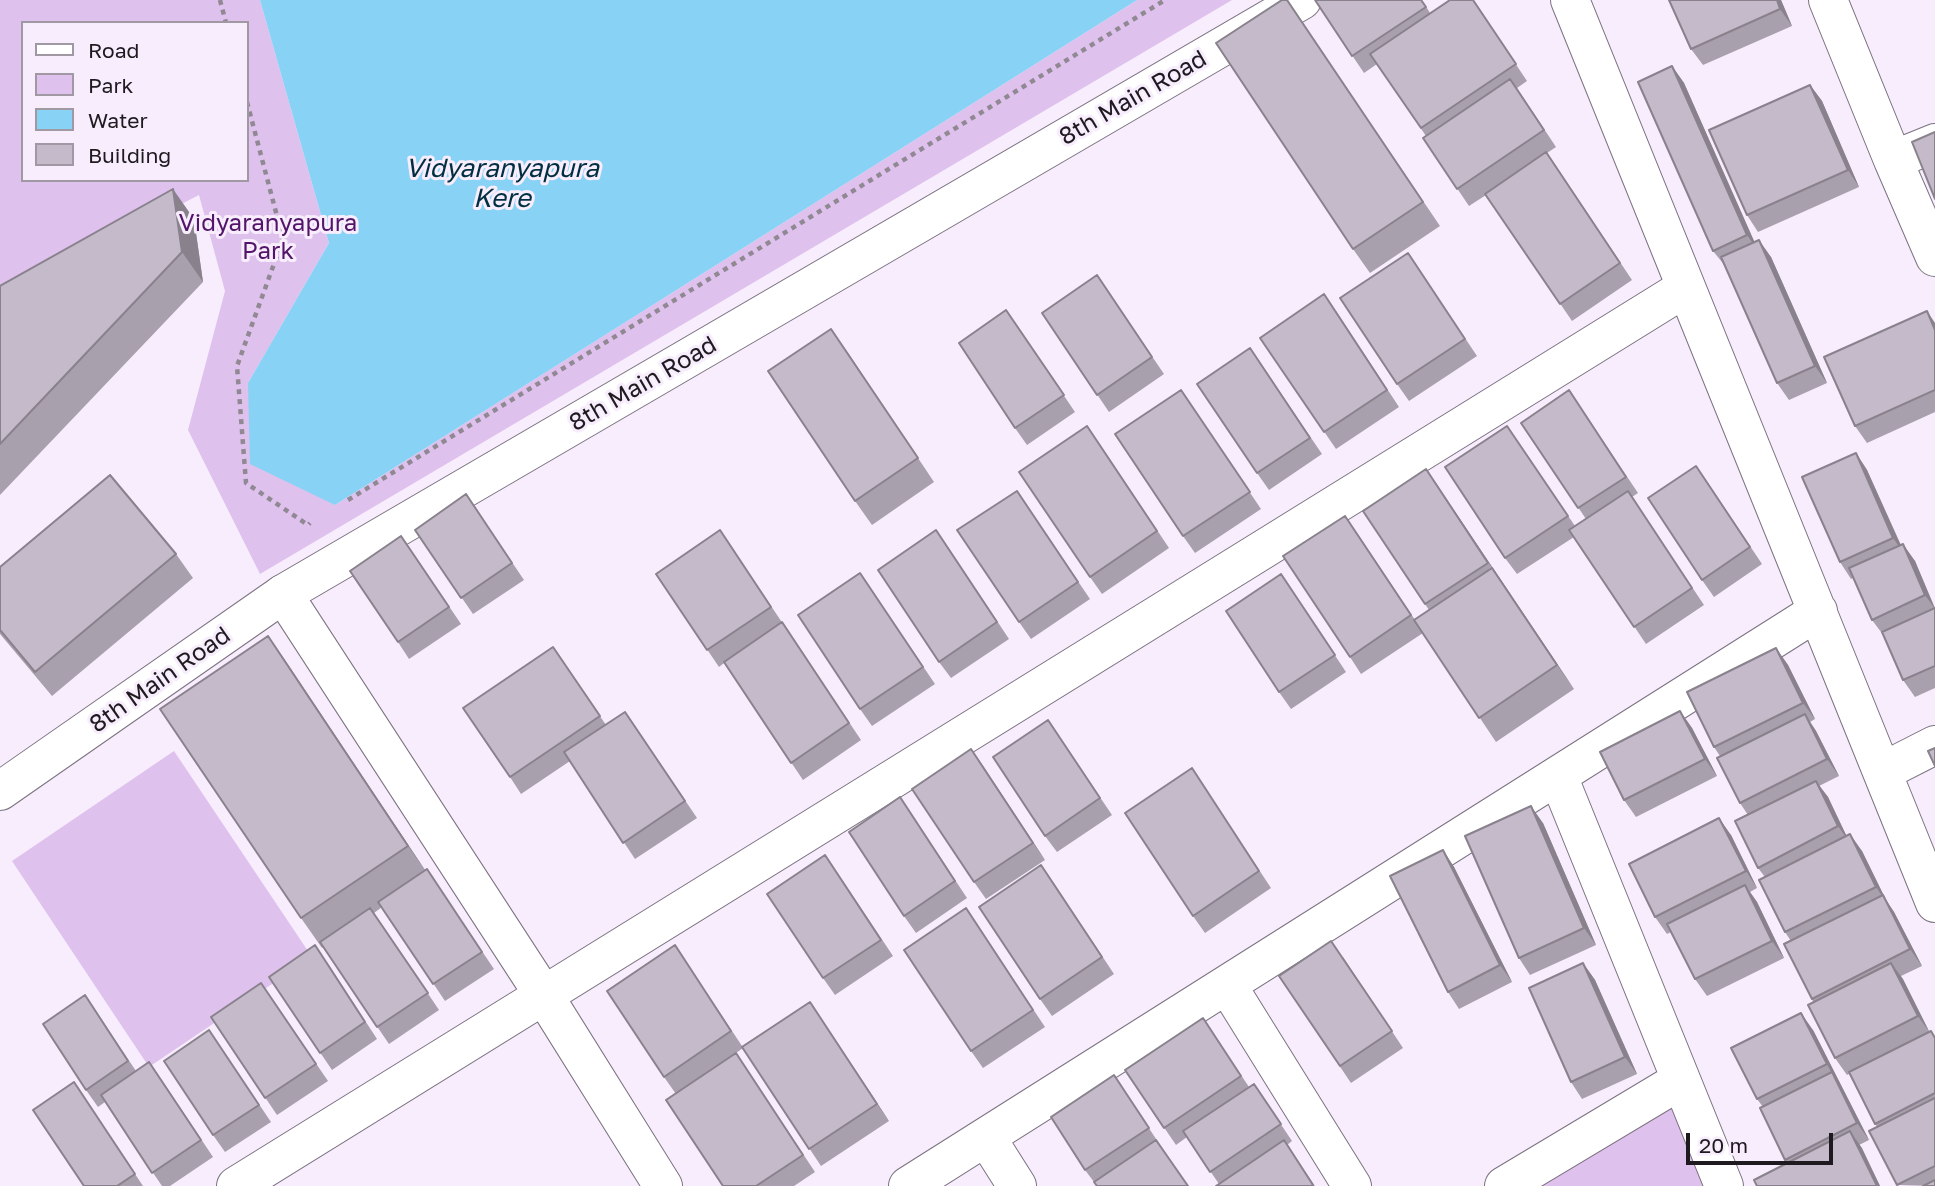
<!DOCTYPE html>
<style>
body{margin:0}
#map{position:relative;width:1935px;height:1186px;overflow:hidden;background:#f7edfc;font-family:"Golos Text",sans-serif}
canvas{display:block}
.legend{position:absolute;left:21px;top:21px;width:228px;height:161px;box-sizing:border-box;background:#f7edfc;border:2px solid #a099a4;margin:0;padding:9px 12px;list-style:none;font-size:21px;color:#1e1a1f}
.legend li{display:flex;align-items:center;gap:14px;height:35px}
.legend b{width:35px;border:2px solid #a099a4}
.scale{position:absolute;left:1686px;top:1133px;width:147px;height:32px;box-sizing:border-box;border:4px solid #1e1a1f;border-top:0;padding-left:9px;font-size:21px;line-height:24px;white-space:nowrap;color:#1e1a1f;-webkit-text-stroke:5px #f7edfc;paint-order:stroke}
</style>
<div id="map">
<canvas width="1935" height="1186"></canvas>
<ul class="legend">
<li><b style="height:9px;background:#fff"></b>Road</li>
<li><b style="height:19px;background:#dfc1ed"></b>Park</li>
<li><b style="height:19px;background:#87d2f5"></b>Water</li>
<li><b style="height:19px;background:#c4bac9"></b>Building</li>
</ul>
<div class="scale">20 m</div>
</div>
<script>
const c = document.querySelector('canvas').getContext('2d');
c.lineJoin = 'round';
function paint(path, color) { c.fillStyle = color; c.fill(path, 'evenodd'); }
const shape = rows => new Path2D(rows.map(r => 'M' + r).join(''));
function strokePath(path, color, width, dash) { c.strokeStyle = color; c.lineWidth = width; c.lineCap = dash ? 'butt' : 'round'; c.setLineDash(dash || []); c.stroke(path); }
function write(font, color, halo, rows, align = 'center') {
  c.font = font + ' "Golos Text",sans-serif'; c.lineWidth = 6; c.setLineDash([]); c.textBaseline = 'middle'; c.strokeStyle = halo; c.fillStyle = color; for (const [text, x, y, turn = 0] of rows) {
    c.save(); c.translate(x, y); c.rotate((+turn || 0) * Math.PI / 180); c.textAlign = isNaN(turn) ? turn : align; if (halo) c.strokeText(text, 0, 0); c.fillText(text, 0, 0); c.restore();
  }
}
paint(shape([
 [0,0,260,0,329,243,248,383,335,505,1137,0,1232,0,260,574,188,430,225,291,199,195,0,297],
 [23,23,247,23,247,180,23,180],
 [174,751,312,957,149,1067,12,861],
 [1671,1100,1705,1186,1530,1186]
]), '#dfc1ed');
paint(shape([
 [260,0,1137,0,335,505,250,464,248,383,329,243]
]), '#87d2f5');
const street = shape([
 [1570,0,1935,903],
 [1828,0,1893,160,1935,143],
 [1893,160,1935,257],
 [283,594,543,994,663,1186],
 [1882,772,1935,745],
 [1558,776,1724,1186],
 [1227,985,1352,1186],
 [986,1137,1017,1186],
 [236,1186,1685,288],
 [908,1186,1818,611],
 [1504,1186,1681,1080]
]);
const secondary = shape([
 [0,791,283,594,1302,0]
]);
strokePath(street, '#7c7280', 40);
strokePath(secondary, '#7c7280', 40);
strokePath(shape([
 [220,0,226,23],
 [247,102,283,239,237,366,246,483,308,525,310,523],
 [348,500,1165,0]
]), '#908993', 4.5, [5, 5]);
strokePath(street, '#fff', 38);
strokePath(secondary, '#fff', 38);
paint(shape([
 [1287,0,1440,226,1370,273,1353,249],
 [1315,0,1422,0,1430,13,1473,0,1527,81,1517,88,1556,147,1547,153,1632,280,1572,321,1486,195,1469,206,1423,138,1426,136,1377,64,1364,73],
 [1781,0,1792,26,1703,65,1691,49],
 [1672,66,1684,83,1754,242,1771,257,1827,383,1789,400,1777,383,1726,267,1713,251],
 [1810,85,1822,101,1859,187,1758,232,1747,215],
 [194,219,203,282,0,495,0,286],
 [1408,253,1477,356,1409,401,1397,384],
 [1097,275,1164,374,1109,412,1042,313],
 [1006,310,1075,412,1027,445,1015,428],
 [1336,311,1399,407,1336,449,1260,338],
 [1935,323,1935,412,1867,443,1855,426],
 [1250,348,1322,454,1269,490,1257,473],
 [848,353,934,482,872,525,855,501],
 [1181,390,1261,509,1195,553,1183,536],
 [1569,390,1638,493,1632,497,1704,605,1646,644,1574,537,1517,574,1505,558,1507,426,1575,526,1586,519,1521,423],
 [1099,443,1169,548,1102,594,1090,577],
 [1856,453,1867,470,1901,545,1915,561,1935,608,1935,688,1915,697,1903,680,1884,636,1872,620,1853,578,1851,579,1840,562],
 [1708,483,1762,564,1714,597,1702,580],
 [1438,486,1574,689,1496,742,1423,633,1361,674,1350,657,1357,533,1415,620,1429,610,1363,511],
 [1017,491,1090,599,1031,639,1019,622],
 [466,494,524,580,473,614,415,530],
 [720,530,861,740,803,780,724,663,719,667,656,574],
 [948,547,1009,639,951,678,939,662],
 [413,553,461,624,409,659,398,642],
 [176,554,193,578,52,696,0,634,0,567],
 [860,573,935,684,872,726,860,709],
 [1281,574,1346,672,1291,709,1279,692],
 [268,636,425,870,438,886,494,969,445,1001,382,907,374,913,439,1010,389,1044,323,947,322,948,301,918],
 [553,647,606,725,637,729,697,818,635,859,570,761,521,794,510,777],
 [1776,648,1788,665,1815,719,1810,722,1816,731,1839,776,1819,786,1828,797,1846,836,1862,851,1886,900,1894,912,1922,966,1901,976,1929,1032,1935,1036,1935,1186,1897,1185,1877,1127,1849,1074,1847,1075,1835,1058,1812,999,1791,941,1785,932,1765,877,1758,868,1748,815,1740,803,1720,756,1714,747],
 [1680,711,1692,728,1717,776,1636,817,1624,800],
 [1048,720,1112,815,1057,852,1045,836],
 [983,766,1045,860,986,899,974,882],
 [1203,785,1271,888,1205,933,1193,916],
 [900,797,967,898,916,933,904,916],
 [1543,823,1596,945,1530,975,1519,958],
 [1731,835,1757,888,1750,892,1757,902,1784,958,1707,996,1695,979,1671,932,1667,934,1655,917],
 [1443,850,1454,867,1512,982,1459,1009,1448,992],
 [837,872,893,956,835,995,823,978],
 [1053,882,1114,974,1052,1016,1040,999],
 [977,925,1045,1027,983,1068,971,1051],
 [675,945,742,1046,810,1002,889,1121,821,1166,743,1048,736,1053,815,1172,794,1186,723,1186,676,1094,664,1077],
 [1343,957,1403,1048,1351,1083,1279,976],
 [327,962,377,1039,332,1070,269,977],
 [1583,963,1595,980,1637,1074,1582,1099,1571,1082],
 [261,983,328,1081,277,1115,211,1017],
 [85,995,136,1071,161,1079,213,1157,170,1186,162,1186,105,1102,98,1107,86,1090],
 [1203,1018,1249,1087,1254,1084,1292,1141,1287,1145,1315,1186,1215,1186,1219,1184,1187,1137,1176,1145,1125,1070],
 [209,1030,271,1122,225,1152,213,1135],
 [1813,1030,1869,1140,1859,1145,1880,1186,1757,1186,1787,1163,1763,1107,1757,1099],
 [1114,1075,1160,1145,1097,1186,1085,1170],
 [85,1099,143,1186,84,1186]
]), '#a9a0ad');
paint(shape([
 [1777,0,1781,0,1792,26,1780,9],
 [1672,66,1684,83,1759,252,1747,235],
 [1810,85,1822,101,1859,187,1848,170],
 [173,189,194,219,203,282,182,252],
 [1759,240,1771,257,1827,383,1815,366],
 [1927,311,1935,323,1935,330],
 [831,329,848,353,934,482,918,458],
 [1856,453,1867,470,1905,555,1893,538],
 [1426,469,1509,592,1574,689,1557,665],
 [1903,544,1915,561,1935,609,1925,595],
 [268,636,289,666,429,876,408,846],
 [1776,648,1788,665,1815,719,1803,703],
 [1680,711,1692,728,1717,776,1705,759],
 [1805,714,1816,731,1839,776,1827,759],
 [971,749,983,766,1045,860,1033,843],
 [1816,781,1828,797,1850,843,1838,826],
 [1531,806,1543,823,1596,945,1584,928],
 [1719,818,1731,835,1757,888,1746,871],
 [1850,834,1862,851,1886,900,1894,912,1922,966,1910,949,1884,899,1876,887],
 [1443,850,1454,867,1512,982,1500,965],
 [1745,885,1757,902,1784,958,1772,941],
 [1583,963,1595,980,1637,1074,1625,1057],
 [1891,963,1903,979,1930,1033,1918,1016],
 [810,1002,821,1018,889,1121,877,1104],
 [1801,1013,1813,1030,1869,1140,1857,1123],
 [1850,1131,1862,1148,1880,1186,1877,1186]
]), '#89828d');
const building = shape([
 [1282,0,1287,0,1423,202,1353,249,1216,43,1282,0],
 [1315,0,1421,0,1426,7,1352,56,1315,0],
 [1450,0,1473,0,1516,64,1421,128,1370,54,1450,0],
 [1669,0,1777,0,1780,9,1691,49,1669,0],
 [1672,66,1747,235,1713,251,1638,82,1672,66],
 [1510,79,1544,130,1457,189,1423,138,1510,79],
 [1810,85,1848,170,1747,215,1709,130,1810,85],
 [1935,132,1935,199,1912,142,1935,132],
 [1546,152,1620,263,1560,304,1485,194,1546,152],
 [173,189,182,252,0,444,0,286,173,189],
 [1759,240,1815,366,1777,383,1721,257,1759,240],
 [1408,253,1465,339,1397,384,1340,298,1408,253],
 [1097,275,1152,357,1097,395,1042,313,1097,275],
 [1324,294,1387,390,1324,432,1260,338,1324,294],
 [1006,310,1064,395,1015,428,959,343,1006,310],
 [1927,311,1935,330,1935,390,1855,426,1824,357,1927,311],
 [831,329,918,458,855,501,768,371,831,329],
 [1250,348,1310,438,1257,473,1197,384,1250,348],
 [1181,390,1250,492,1183,536,1115,434,1181,390],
 [1569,390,1626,477,1578,508,1521,423,1569,390],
 [1087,426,1157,531,1090,577,1019,472,1087,426],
 [1507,426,1568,516,1505,558,1445,467,1507,426],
 [1856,453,1893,538,1840,562,1802,477,1856,453],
 [1696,466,1750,547,1702,580,1648,498,1696,466],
 [1426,469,1488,563,1425,604,1363,511,1426,469],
 [110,475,176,554,35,672,0,630,0,567,110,475],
 [1017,491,1078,582,1019,622,957,530,1017,491],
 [1628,491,1692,588,1634,627,1569,530,1628,491],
 [466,494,512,563,461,598,415,530,466,494],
 [1345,516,1411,615,1350,657,1283,556,1345,516],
 [720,530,771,607,707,650,656,574,720,530],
 [936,530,997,622,939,662,878,570,936,530],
 [401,536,449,607,398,642,350,571,401,536],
 [1903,544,1925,595,1872,620,1849,568,1903,544],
 [1492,568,1557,665,1479,718,1414,620,1492,568],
 [860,573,923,667,860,709,798,615,860,573],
 [1281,574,1335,655,1279,692,1226,611,1281,574],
 [1935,608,1935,666,1903,680,1882,632,1935,608],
 [782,622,849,723,791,763,724,662,782,622],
 [268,636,408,846,301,918,160,709,268,636],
 [553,647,600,716,510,777,463,708,553,647],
 [1776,648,1803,703,1714,747,1687,692,1776,648],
 [1680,711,1705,759,1624,800,1600,752,1680,711],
 [625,712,685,801,623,843,564,752,625,712],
 [1805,714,1827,759,1740,803,1717,758,1805,714],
 [1048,720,1100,798,1045,836,993,757,1048,720],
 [1935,748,1935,766,1928,751,1935,748],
 [971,749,1033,843,974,882,912,789,971,749],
 [1192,768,1259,871,1193,916,1125,813,1192,768],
 [1816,781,1838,826,1758,868,1735,821,1816,781],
 [900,797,955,881,904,916,849,832,900,797],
 [1531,806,1584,928,1519,958,1465,836,1531,806],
 [1719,818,1746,871,1655,917,1629,864,1719,818],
 [1850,834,1876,887,1785,932,1759,880,1850,834],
 [1443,850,1500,965,1448,992,1390,876,1443,850],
 [825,855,881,940,823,978,767,894,825,855],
 [1041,865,1102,957,1040,999,979,907,1041,865],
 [427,869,482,952,433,984,378,902,427,869],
 [1745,885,1772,941,1695,979,1667,924,1745,885],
 [1883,895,1910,949,1812,999,1784,944,1883,895],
 [370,908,428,993,377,1027,320,942,370,908],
 [966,908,1033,1010,971,1051,904,950,966,908],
 [1331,941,1392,1031,1340,1066,1279,976,1331,941],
 [315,945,365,1022,320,1053,269,977,315,945],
 [675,945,731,1031,664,1077,607,991,675,945],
 [1583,963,1625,1057,1571,1082,1529,988,1583,963],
 [1891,963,1918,1016,1835,1058,1808,1005,1891,963],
 [261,983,316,1064,265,1098,211,1017,261,983],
 [85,995,128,1061,86,1090,43,1024,85,995],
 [810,1002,877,1104,809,1149,742,1047,810,1002],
 [1801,1013,1827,1064,1757,1099,1731,1048,1801,1013],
 [1203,1018,1241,1076,1164,1128,1125,1070,1203,1018],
 [209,1030,259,1105,213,1135,164,1061,209,1030],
 [1931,1031,1935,1038,1935,1093,1875,1124,1849,1072,1931,1031],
 [736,1053,803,1155,756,1186,723,1186,666,1100,736,1053],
 [149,1062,201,1140,152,1173,101,1095,149,1062],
 [1832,1072,1857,1123,1785,1160,1760,1108,1832,1072],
 [1114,1075,1149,1128,1085,1170,1051,1117,1114,1075],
 [74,1082,135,1174,117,1186,84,1186,33,1110,74,1082],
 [1254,1084,1281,1124,1210,1172,1183,1131,1254,1084],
 [1935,1098,1935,1166,1897,1185,1869,1131,1935,1098],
 [1850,1131,1877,1186,1757,1186,1754,1180,1850,1131],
 [1156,1140,1188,1186,1097,1186,1094,1182,1156,1140],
 [1284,1140,1313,1185,1311,1186,1216,1186,1284,1140],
 [1935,1180,1935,1186,1923,1186,1935,1180]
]);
paint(building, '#c4bac9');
strokePath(building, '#89828d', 2);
write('24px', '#1e1a1f', '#f7edfc', [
 ["8th Main Road",1133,98,-30],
 ["8th Main Road",643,384,-30],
 ["8th Main Road",160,680,-35]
]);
write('24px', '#521569', '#f7edfc', [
 ["Vidyaranyapura",268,223],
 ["Park",268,251]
]);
write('italic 26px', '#002f41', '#f7edfc', [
 ["Vidyaranyapura",502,169],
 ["Kere",502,199]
]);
</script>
